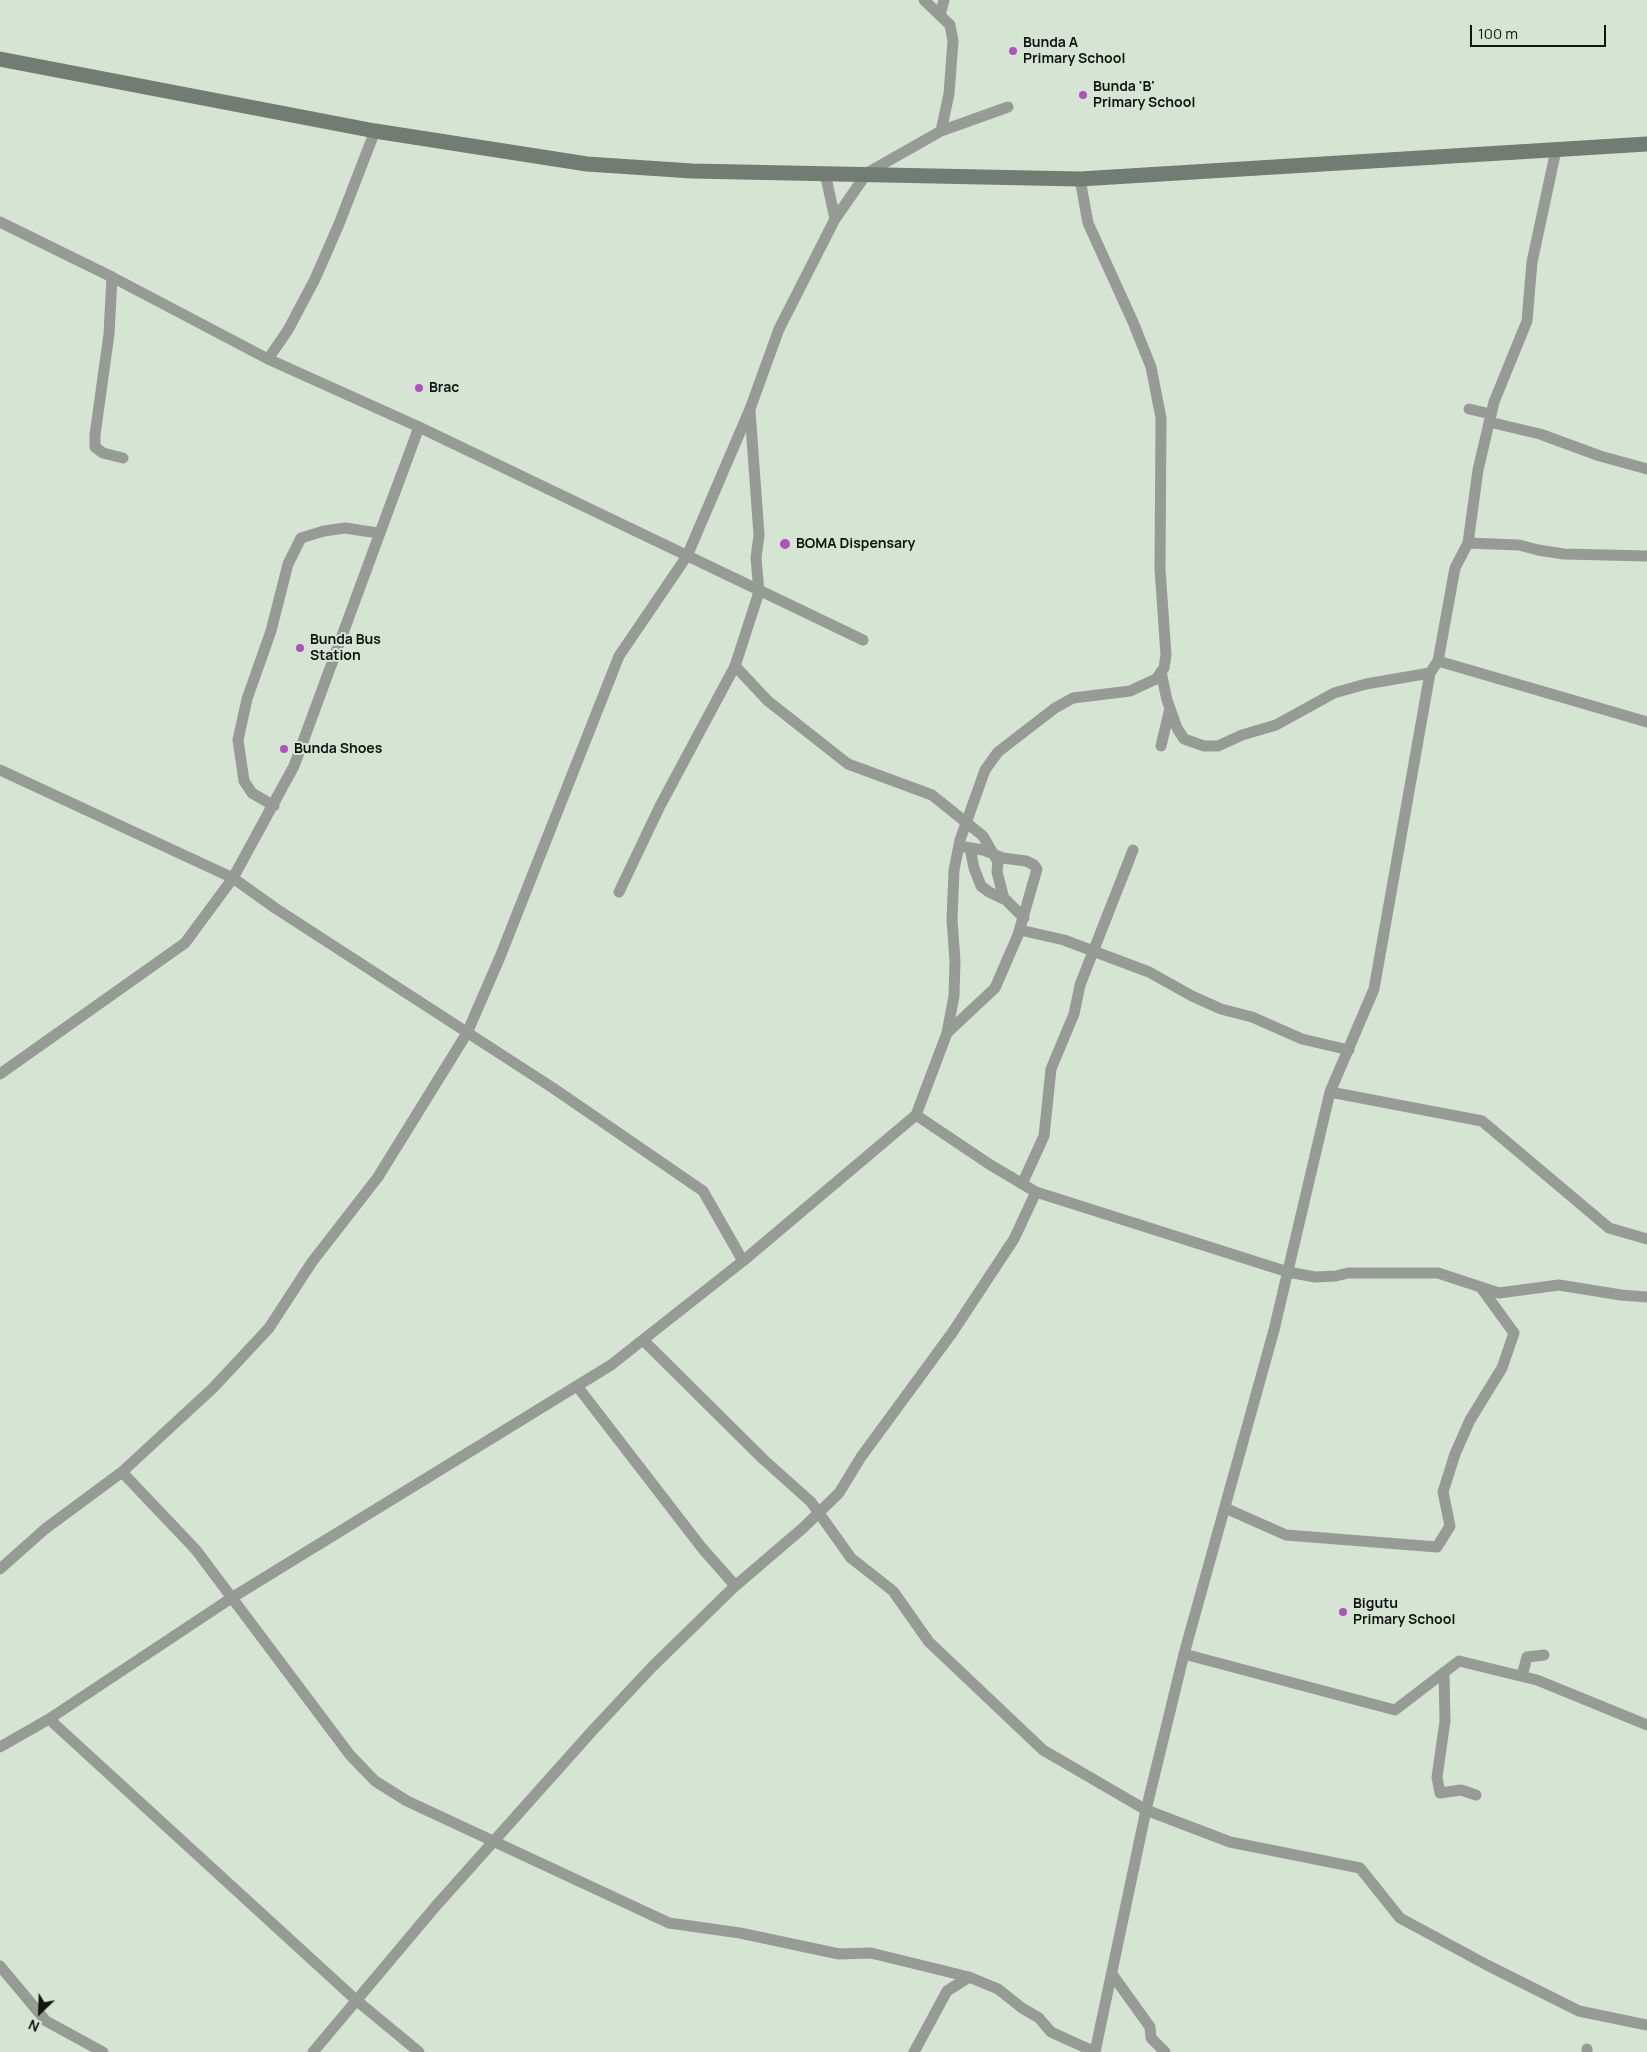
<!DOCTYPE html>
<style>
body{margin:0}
#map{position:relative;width:1647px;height:2052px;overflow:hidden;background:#d6e4d4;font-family:Manrope,sans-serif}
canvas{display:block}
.north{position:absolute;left:15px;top:1987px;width:50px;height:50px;-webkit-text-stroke:4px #d6e4d4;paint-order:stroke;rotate:204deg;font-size:14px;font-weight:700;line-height:20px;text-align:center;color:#101510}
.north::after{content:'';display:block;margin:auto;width:18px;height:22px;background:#101510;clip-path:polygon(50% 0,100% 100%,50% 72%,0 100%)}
.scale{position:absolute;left:1470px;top:25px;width:136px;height:22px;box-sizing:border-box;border:2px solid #101510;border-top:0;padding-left:6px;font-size:15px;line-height:18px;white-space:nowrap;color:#101510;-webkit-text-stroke:4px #d6e4d4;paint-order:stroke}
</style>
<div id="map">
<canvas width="1647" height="2052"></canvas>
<div class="north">N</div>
<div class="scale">100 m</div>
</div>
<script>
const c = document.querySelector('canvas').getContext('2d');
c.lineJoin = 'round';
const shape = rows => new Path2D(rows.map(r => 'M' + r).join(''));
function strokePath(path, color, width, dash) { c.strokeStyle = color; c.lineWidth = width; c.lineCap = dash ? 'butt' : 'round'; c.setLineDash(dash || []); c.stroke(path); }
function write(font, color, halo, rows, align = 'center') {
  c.font = font + ' Manrope,sans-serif'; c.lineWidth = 4; c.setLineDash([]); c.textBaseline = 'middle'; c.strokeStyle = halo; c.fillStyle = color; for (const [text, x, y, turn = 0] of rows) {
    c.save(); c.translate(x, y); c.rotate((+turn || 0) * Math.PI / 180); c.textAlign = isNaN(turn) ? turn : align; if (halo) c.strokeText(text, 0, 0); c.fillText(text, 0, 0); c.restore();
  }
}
strokePath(shape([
 [940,15,944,0],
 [941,131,1008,107],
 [825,173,835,219],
 [0,222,112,277,268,359,419,427,863,640],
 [112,277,109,334,95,435,95,447,103,453,123,458],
 [268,359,288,330,315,279,339,224,375,131],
 [1469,409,1491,414],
 [750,411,759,535,756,558,759,592,735,666,768,701,848,764,932,795,983,836,998,862,997,872,1004,899],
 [1489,422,1540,434,1600,456,1647,469],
 [1468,543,1519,545,1538,550,1564,554,1647,556],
 [1438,661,1647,722],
 [1161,672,1167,700,1177,728,1184,739,1204,746,1218,746,1242,735,1276,725,1334,693,1366,684,1430,673],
 [1161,746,1170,708],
 [0,770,233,878,275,908,553,1088,703,1191,743,1261],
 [274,806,252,793,244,781,238,740,247,699,271,631,288,564,301,538,324,531,345,528,378,533],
 [970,848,974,868,981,886,989,892,1006,900,1024,918],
 [619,892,660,806,735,666],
 [1020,930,1064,940,1149,972,1192,996,1221,1009,1252,1017,1302,1039,1349,1050],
 [947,1033,995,988,1018,935,1037,869,1034,865,1026,861,1003,858,983,850,959,846],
 [0,1074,185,943,233,878,294,766,419,427],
 [1330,1092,1482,1121,1609,1228,1647,1239],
 [916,1115,989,1164,1036,1192,1288,1272,1315,1277,1336,1276,1348,1273,1438,1273,1499,1293,1559,1285,1621,1295,1647,1297],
 [1022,1184,1044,1136,1051,1069,1074,1014,1080,985,1133,850],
 [643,1340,763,1459,811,1502,851,1558,893,1591,929,1642,1043,1750,1146,1810,1230,1842,1360,1868,1400,1918,1487,1965,1579,2011,1647,2025],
 [577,1386,702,1548,732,1582,734,1587],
 [122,1472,196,1550,350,1755,375,1781,407,1801,669,1923,740,1933,839,1954,871,1953,969,1977,998,1989,1022,2008,1039,2018,1051,2032,1095,2052],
 [1225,1508,1286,1535,1437,1547,1450,1526,1443,1492,1455,1454,1470,1420,1502,1368,1514,1333,1482,1289],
 [0,1569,45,1529,122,1472,213,1388,269,1328,312,1262,378,1177,467,1033,500,957,619,656,687,556,750,409,779,329,835,219,867,173,941,131,949,94,953,41,950,25,924,0],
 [1184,1654,1395,1710,1459,1661,1537,1680,1647,1725],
 [1444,1672,1445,1721,1437,1777,1440,1793,1461,1790,1476,1795],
 [1522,1676,1527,1657,1544,1655],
 [49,1719,356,2000,419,2052],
 [0,1747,49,1719,233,1597,611,1365,743,1261,916,1115,947,1033,954,996,955,961,952,920,954,870,960,840,985,770,998,752,1055,708,1073,698,1130,691,1156,679,1164,668,1166,655,1160,569,1161,418,1151,367,1133,322,1088,223,1080,179],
 [0,1966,46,2021,103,2052],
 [1112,1974,1150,2027,1151,2038,1165,2052],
 [313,2052,435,1907,593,1730,653,1666,734,1587,803,1528,839,1493,861,1457,952,1333,1014,1239,1036,1192],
 [914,2052,947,1991,969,1977],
 [1095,2052,1146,1810,1184,1654,1274,1330,1330,1092,1374,989,1430,673,1438,661,1455,568,1468,543,1478,470,1494,402,1527,321,1532,262,1556,150],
 [1587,2052,1587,2049]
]), '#969c95', 11);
strokePath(shape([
 [0,59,375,131,587,164,692,171,1080,179,1647,144]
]), '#737c72', 15);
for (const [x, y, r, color] of [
 [1013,51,5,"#af52bc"],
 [1083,95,5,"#af52bc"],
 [419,388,5,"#af52bc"],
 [785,544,6,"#af52bc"],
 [300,648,5,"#af52bc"],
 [284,749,5,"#af52bc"],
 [1343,1612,5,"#af52bc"]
]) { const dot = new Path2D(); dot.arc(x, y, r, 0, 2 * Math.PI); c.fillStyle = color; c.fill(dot); strokePath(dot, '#d6e4d4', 2); }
write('bold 14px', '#101510', '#d6e4d4', [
 ["Bunda A",1023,43],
 ["Primary School",1023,59],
 ["Bunda 'B'",1093,87],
 ["Primary School",1093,103],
 ["Brac",429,388],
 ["BOMA Dispensary",796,544],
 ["Bunda Bus",310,640],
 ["Station",310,656],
 ["Bunda Shoes",294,749],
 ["Bigutu",1353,1604],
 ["Primary School",1353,1620]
], 'left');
</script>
